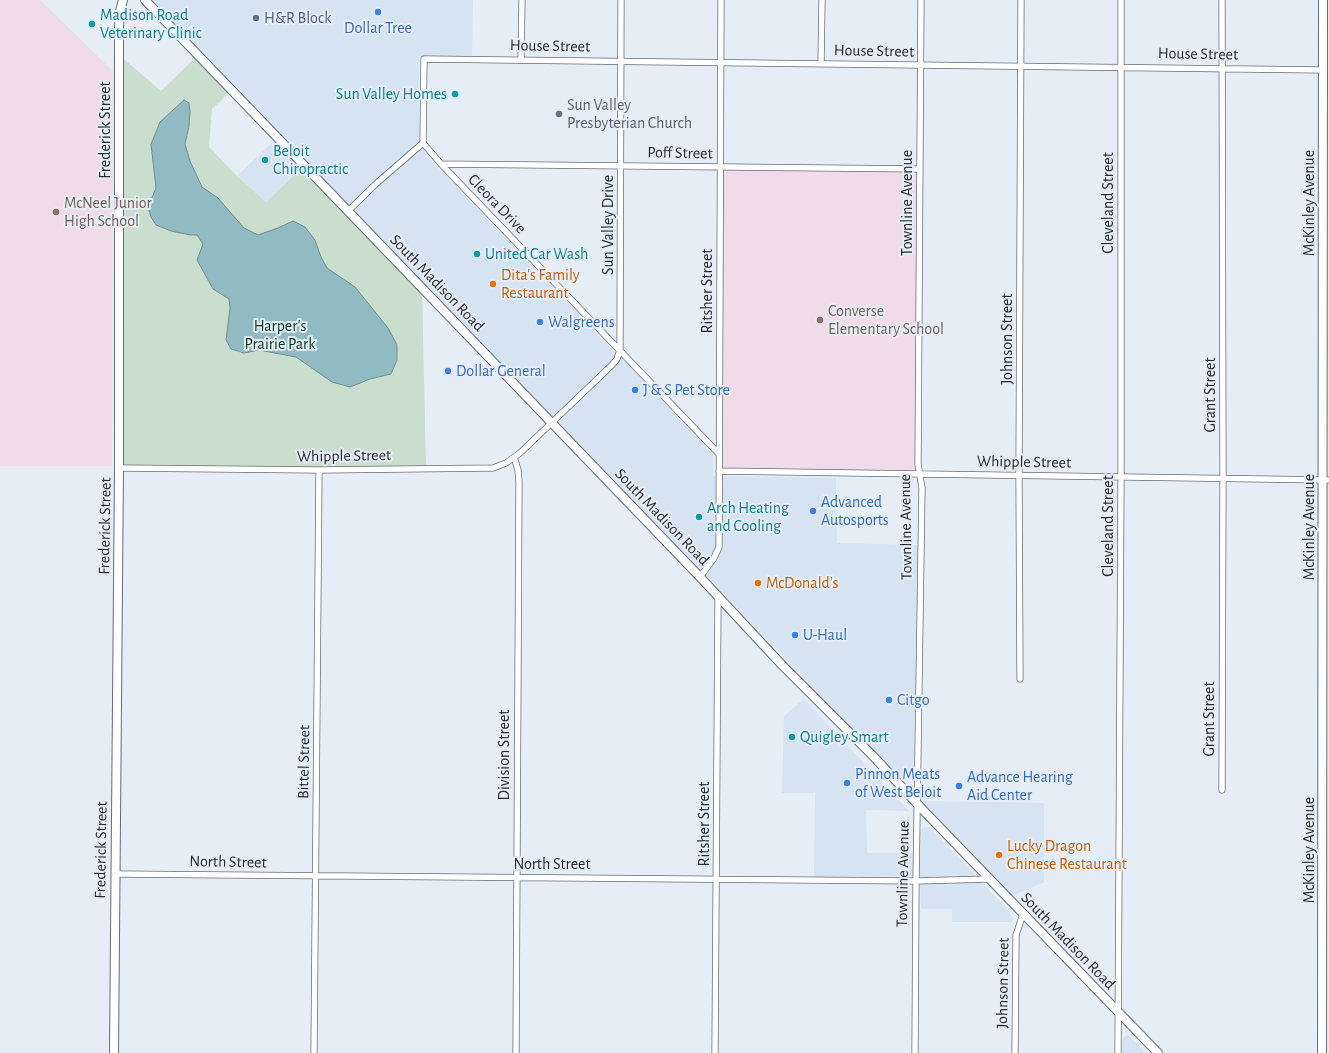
<!DOCTYPE html>
<style>
body{margin:0}
canvas{display:block;background:#e5edf7}
</style>
<canvas width="1329" height="1053"></canvas>
<script>
const c = document.querySelector('canvas').getContext('2d');
c.lineJoin = 'round';
function paint(path, color) { c.fillStyle = color; c.fill(path, 'evenodd'); }
const shape = rows => new Path2D(rows.map(r => 'M' + r).join(''));
function strokePath(path, color, width, dash) { c.strokeStyle = color; c.lineWidth = width; c.lineCap = dash ? 'butt' : 'round'; c.setLineDash(dash || []); c.stroke(path); }
function write(font, color, halo, rows, align = 'center') {
  c.font = font + ' "Alegreya Sans",sans-serif'; c.lineWidth = 4; c.setLineDash([]); c.textBaseline = 'middle'; c.strokeStyle = halo; c.fillStyle = color; for (const [text, x, y, turn = 0] of rows) {
    c.save(); c.translate(x, y); c.rotate((+turn || 0) * Math.PI / 180); c.textAlign = isNaN(turn) ? turn : align; if (halo) c.strokeText(text, 0, 0); c.fillText(text, 0, 0); c.restore();
  }
}
paint(shape([
 [153,0,473,0,472,56,419,56,419,136,425,154,713,454,713,476,836,478,837,543,918,545,914,751,911,776,909,779,904,780,901,778,409,267,348,211,304,166,266,202,237,176,277,138],
 [804,699,909,811,866,810,867,853,920,853,920,831,922,828,929,827,1009,911,1013,922,952,922,952,909,921,909,920,876,814,877,815,793,782,793,784,716],
 [923,801,1044,803,1044,882,1012,896,926,806],
 [1127,1035,1129,1036,1146,1053,1122,1053,1122,1041,1123,1038]
]), '#d5e3f2');
paint(shape([
 [0,0,40,0,113,71,112,466,0,466],
 [721,166,920,169,919,474,719,471]
]), '#f1dbe9');
paint(shape([
 [119,55,161,91,198,55,232,90,212,109,209,147,237,176,266,202,304,166,422,288,426,468,119,468]
]), '#c9decc');
const water = shape([
 [184,100,189,103,190,112,189,126,185,144,190,161,202,187,218,198,244,228,258,235,278,228,293,221,305,227,315,240,321,257,327,268,355,287,388,328,397,345,397,360,391,374,370,379,350,387,332,382,296,357,259,350,244,353,231,349,226,340,230,308,229,299,213,289,197,260,203,244,197,235,190,235,171,231,156,225,151,217,148,207,156,188,151,144,160,122,184,100]
]);
paint(water, '#91bac3');
strokePath(water, '#718e96', 1);
const street = shape([
 [1222,0,1223,478,1222,790],
 [521,60,522,0],
 [821,64,822,0],
 [423,143,441,164,719,454],
 [441,164,920,169],
 [348,211,378,182,423,143,424,59,1323,70],
 [514,457,518,470,519,482,516,1053],
 [119,468,319,470,493,468,506,463,520,453,612,365,617,359,620,350,621,0],
 [719,471,1329,480],
 [700,577,714,558,719,547,721,0],
 [1020,679,1019,475,1021,0],
 [115,874,916,881,988,879],
 [314,1053,319,470],
 [715,1053,718,596],
 [915,1053,916,881,922,488,918,464,921,0],
 [1015,1053,1016,935,1023,914],
 [1118,1053,1121,476,1121,0]
]);
const secondary = shape([
 [145,0,700,577,782,665,874,757,923,810,1158,1053],
 [114,1053,119,468,119,28,120,11,123,0],
 [1322,1053,1323,0]
]);
strokePath(street, '#666d75', 7);
strokePath(secondary, '#666d75', 10);
strokePath(street, '#fff', 5.5);
strokePath(secondary, '#fff', 8);
for (const [x, y, r, color] of [
 [378,12,4,"#3f7fe0"],
 [256,18,4,"#5c6f8a"],
 [92,24,4,"#0f9aa8"],
 [455,94,4,"#0f9aa8"],
 [559,114,4,"#6b7280"],
 [265,160,4,"#0f9aa8"],
 [56,212,4,"#8d6e63"],
 [477,254,4,"#0f9aa8"],
 [493,284,4,"#e8710a"],
 [820,320,4,"#8d6e63"],
 [540,322,4,"#3f7fe0"],
 [448,371,4,"#3f7fe0"],
 [635,390,4,"#3f7fe0"],
 [813,511,4,"#3f7fe0"],
 [699,517,4,"#0f9aa8"],
 [758,583,4,"#e8710a"],
 [795,635,4,"#3f7fe0"],
 [889,700,4,"#3f7fe0"],
 [792,737,4,"#0f9aa8"],
 [847,783,4,"#3f7fe0"],
 [959,786,4,"#3f7fe0"],
 [999,855,4,"#e8710a"]
]) { const dot = new Path2D(); dot.arc(x, y, r, 0, 2 * Math.PI); c.fillStyle = color; c.fill(dot); strokePath(dot, '#e5edf7', 1.5); }
write('16px', '#0d838f', '#e5edf7', [
 ["Madison Road",100,15],
 ["Veterinary Clinic",100,33],
 ["Sun Valley Homes",447,94,"right"],
 ["Beloit",273,151],
 ["Chiropractic",273,169],
 ["United Car Wash",485,254],
 ["Arch Heating",707,508],
 ["and Cooling",707,526],
 ["Quigley Smart",800,737]
], 'left');
write('16px', '#4e5e75', '#e5edf7', [
 ["H&R Block",264,18]
], 'left');
write('16px', '#366cbe', '#e5edf7', [
 ["Dollar Tree",378,28,"center"],
 ["Walgreens",548,322],
 ["Dollar General",456,371],
 ["J & S Pet Store",643,390],
 ["Advanced",821,502],
 ["Autosports",821,520],
 ["U-Haul",803,635],
 ["Citgo",897,700],
 ["Pinnon Meats",855,774],
 ["of West Beloit",855,792],
 ["Advance Hearing",967,777],
 ["Aid Center",967,795]
], 'left');
write('16px', '#25282c', '#e5edf7', [
 ["House Street",550,46,1],
 ["House Street",874,51,1],
 ["House Street",1198,54,1],
 ["Frederick Street",105,130,-90],
 ["Poff Street",680,153,1],
 ["Townline Avenue",907,203,-90],
 ["Cleveland Street",1108,203,-90],
 ["McKinley Avenue",1309,203,-90],
 ["Cleora Drive",497,204,46],
 ["Sun Valley Drive",608,225,-90],
 ["South Madison Road",437,283,46],
 ["Ritsher Street",707,291,-90],
 ["Johnson Street",1007,339,-90],
 ["Grant Street",1210,395,-90],
 ["Whipple Street",344,456,-1],
 ["Whipple Street",1024,462,1],
 ["South Madison Road",662,517,46],
 ["Frederick Street",105,526,-89],
 ["Cleveland Street",1108,526,-90],
 ["Townline Avenue",906,527,-91],
 ["McKinley Avenue",1309,527,-90],
 ["Grant Street",1209,719,-90],
 ["Division Street",504,755,-90],
 ["Bittel Street",304,762,-89],
 ["Ritsher Street",704,824,-90],
 ["Frederick Street",101,850,-89],
 ["McKinley Avenue",1309,850,-90],
 ["North Street",228,862,1],
 ["North Street",552,864],
 ["Townline Avenue",903,874,-89],
 ["South Madison Road",1068,941,46],
 ["Johnson Street",1003,983,-89]
]);
write('16px', '#5b616d', '#e5edf7', [
 ["Sun Valley",567,105],
 ["Presbyterian Church",567,123]
], 'left');
write('16px', '#785e54', '#e5edf7', [
 ["McNeel Junior",64,203],
 ["High School",64,221],
 ["Converse",828,311],
 ["Elementary School",828,329]
], 'left');
write('16px', '#c56008', '#e5edf7', [
 ["Dita's Family",501,275],
 ["Restaurant",501,293],
 ["McDonald's",766,583],
 ["Lucky Dragon",1007,846],
 ["Chinese Restaurant",1007,864]
], 'left');
write('16px', '#033414', '#e5edf7', [
 ["Harper's",280,326],
 ["Prairie Park",280,344]
]);
</script>
